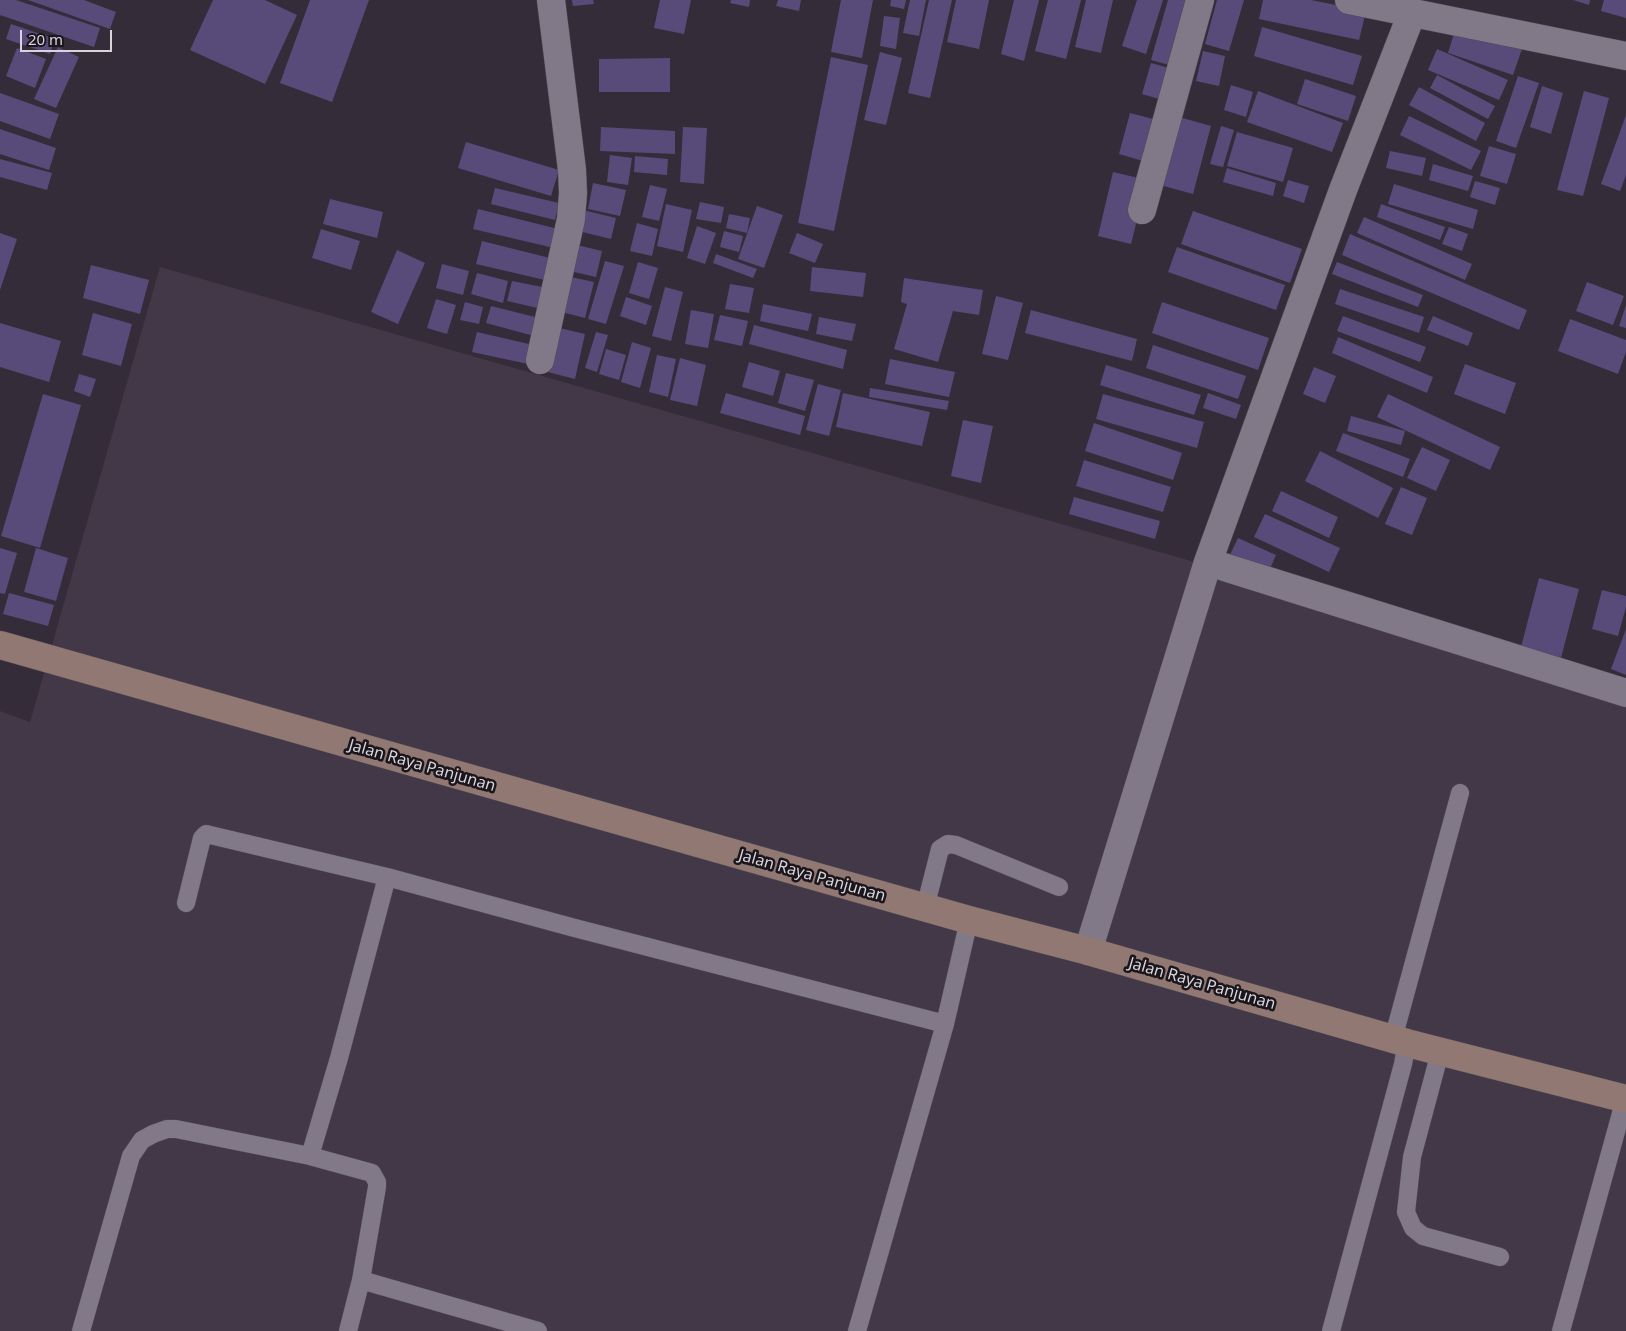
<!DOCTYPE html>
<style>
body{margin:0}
#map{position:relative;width:1626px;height:1331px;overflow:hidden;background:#342c39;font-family:"Noto Sans",sans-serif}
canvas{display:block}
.scale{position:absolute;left:20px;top:30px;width:92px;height:22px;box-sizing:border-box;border:2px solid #d8d4dc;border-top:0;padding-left:6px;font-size:15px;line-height:18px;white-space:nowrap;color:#d8d4dc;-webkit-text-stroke:4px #1a161c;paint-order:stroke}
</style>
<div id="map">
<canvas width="1626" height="1331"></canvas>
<div class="scale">20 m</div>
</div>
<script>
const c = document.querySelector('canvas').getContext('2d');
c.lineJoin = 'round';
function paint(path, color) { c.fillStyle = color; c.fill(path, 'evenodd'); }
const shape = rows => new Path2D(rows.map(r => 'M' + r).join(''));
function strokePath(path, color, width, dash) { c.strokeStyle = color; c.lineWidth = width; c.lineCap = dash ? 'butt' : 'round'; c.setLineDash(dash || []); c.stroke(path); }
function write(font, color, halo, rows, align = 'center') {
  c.font = font + ' "Noto Sans",sans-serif'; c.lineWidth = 5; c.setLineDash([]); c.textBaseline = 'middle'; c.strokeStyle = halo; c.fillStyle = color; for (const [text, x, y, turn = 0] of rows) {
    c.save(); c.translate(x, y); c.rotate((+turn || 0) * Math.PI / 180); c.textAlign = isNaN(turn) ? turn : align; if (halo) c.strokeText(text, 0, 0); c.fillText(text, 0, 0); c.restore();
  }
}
paint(shape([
 [160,267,1626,685,1626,1331,0,1331,0,711,30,722]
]), '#423848');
paint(shape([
 [0,0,16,0,100,28,94,47,0,15],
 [28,0,84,0,116,12,110,29],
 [213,0,265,0,297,15,265,84,190,50],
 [310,0,369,0,332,102,280,83],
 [572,0,593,0,594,4,573,6],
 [660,0,691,0,684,34,654,28],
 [731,0,750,0,749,7,730,3],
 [778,0,801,0,799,11,776,6],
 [841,0,873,0,862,58,831,52],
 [891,0,906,0,904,9,890,6],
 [910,0,926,0,919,36,903,33],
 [929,0,952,0,930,98,908,93],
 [956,0,989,0,979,49,947,42],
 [1014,0,1039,0,1024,61,1001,54],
 [1048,0,1081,0,1066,59,1035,51],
 [1086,0,1113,0,1101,53,1075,47],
 [1137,0,1163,0,1146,54,1122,46],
 [1168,0,1196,0,1177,67,1151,60],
 [1217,0,1244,0,1229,51,1205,44],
 [1263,0,1311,0,1366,11,1359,40,1259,19],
 [1573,0,1590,0,1589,5],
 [1604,0,1626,0,1626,18,1601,11],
 [884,16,900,18,896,49,880,46],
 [11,24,55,39,50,54,6,39],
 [1262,27,1362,56,1353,85,1254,56],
 [1456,27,1522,49,1513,75,1448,53],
 [58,47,79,57,56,108,34,99],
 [17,48,46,59,35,88,6,76],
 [1437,49,1508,80,1499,100,1428,70],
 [1203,51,1225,56,1219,86,1196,81],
 [880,52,902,58,886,125,864,120],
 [831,57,868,65,834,231,798,223],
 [670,58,670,92,599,92,599,59],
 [1151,63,1176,70,1166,101,1142,94],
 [1437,75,1495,106,1488,119,1430,88],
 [1518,76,1539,83,1516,148,1496,141],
 [1305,79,1356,96,1348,121,1297,104],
 [1231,85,1253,92,1246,117,1224,110],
 [1542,86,1563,93,1551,134,1530,127],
 [1419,87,1485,123,1476,141,1409,105],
 [1258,91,1343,123,1332,152,1247,122],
 [1584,91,1609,98,1583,196,1557,190],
 [0,93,59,114,50,139,0,121],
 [1130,113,1161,121,1150,163,1119,154],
 [1626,115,1626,175,1620,191,1601,184],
 [1409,116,1481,151,1471,170,1400,135],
 [1179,117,1211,126,1193,194,1160,185],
 [1221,126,1234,130,1223,167,1210,164],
 [601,127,675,131,675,154,600,151],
 [683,127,707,128,704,184,680,182],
 [0,129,56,148,49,170,0,154],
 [1237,132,1293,148,1283,182,1227,166],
 [466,142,559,170,551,196,458,168],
 [1489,146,1516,154,1507,184,1480,176],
 [1390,151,1426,158,1422,176,1386,168],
 [610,155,632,158,628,185,607,182],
 [635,156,668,159,667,175,634,172],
 [0,159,52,173,47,190,0,177],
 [1433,164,1473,176,1468,191,1429,180],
 [1227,168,1276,183,1273,196,1223,182],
 [1113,172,1147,180,1131,244,1098,236],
 [1288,180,1309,186,1304,203,1283,196],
 [1475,181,1500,188,1495,205,1470,197],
 [593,183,626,190,620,216,588,209],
 [1394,184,1478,210,1473,229,1388,204],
 [650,185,667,189,659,221,642,217],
 [495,188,559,203,555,220,491,204],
 [330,199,383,212,377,238,323,224],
 [700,202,724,207,721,223,696,219],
 [666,204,692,210,683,252,657,246],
 [1381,204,1445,227,1440,240,1377,217],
 [757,206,783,215,764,268,738,259],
 [478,209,558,229,554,248,473,229],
 [579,209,616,218,611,239,574,230],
 [1193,211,1302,249,1290,283,1181,244],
 [729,214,750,218,747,233,726,228],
 [1364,217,1472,264,1465,280,1357,233],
 [637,223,658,229,652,256,630,251],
 [697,226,716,233,705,264,687,258],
 [1449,227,1468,234,1462,251,1442,244],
 [321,229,360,241,351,270,312,258],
 [724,231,743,236,739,252,720,247],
 [0,233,17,239,0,290],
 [797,233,823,244,815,263,789,253],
 [1350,234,1527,310,1519,330,1342,255],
 [482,241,550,258,545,280,476,264],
 [577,245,602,251,596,277,570,271],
 [1177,247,1285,285,1276,310,1168,272],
 [397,250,425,263,398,324,371,312],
 [716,254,757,269,753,278,713,263],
 [605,261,624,266,606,324,588,319],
 [638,262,658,268,649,299,629,293],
 [1337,262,1423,295,1418,307,1332,274],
 [442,264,469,271,463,295,436,288],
 [91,265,149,280,140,314,83,298],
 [812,267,866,273,863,297,810,291],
 [477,273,508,281,503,303,471,294],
 [566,276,594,282,585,318,558,311],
 [904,278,983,290,979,315,953,311,938,362,894,349,907,304,901,302],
 [512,281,547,288,542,309,507,301],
 [1587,282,1624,296,1613,325,1576,311],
 [730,284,754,288,749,313,725,309],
 [665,287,683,292,671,341,652,336],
 [1340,289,1424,317,1419,333,1335,304],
 [996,296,1023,303,1008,360,982,354],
 [626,297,652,306,646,325,620,316],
 [436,299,456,305,447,334,427,328],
 [465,302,483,307,479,324,460,320],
 [1162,302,1269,338,1258,370,1152,333],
 [763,304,812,314,808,331,760,321],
 [1626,305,1626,328,1619,326],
 [491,306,539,318,534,336,486,323],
 [691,310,714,314,708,348,685,344],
 [1031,310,1137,339,1132,361,1025,333],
 [93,313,132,324,121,366,82,355],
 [720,315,748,321,742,346,714,340],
 [1343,316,1426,347,1420,362,1337,331],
 [1433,316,1473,333,1468,346,1427,330],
 [819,317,856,324,852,341,816,334],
 [1570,319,1626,340,1626,352,1618,374,1558,351],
 [0,323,61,341,49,382,0,367],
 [754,325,847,350,843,369,749,344],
 [555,327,585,334,575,379,544,371],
 [477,332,533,345,528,364,472,352],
 [596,332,608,335,597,372,585,368],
 [1338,337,1433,377,1427,393,1332,353],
 [632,342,651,348,640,388,621,382],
 [1153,345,1246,376,1238,399,1146,368],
 [606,349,626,355,619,380,599,374],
 [657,355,676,359,668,397,649,392],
 [680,358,706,365,697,406,670,400],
 [890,359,955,372,949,397,885,384],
 [749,362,780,371,773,396,742,387],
 [1465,364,1516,383,1505,414,1454,394],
 [1106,365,1201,395,1194,415,1100,385],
 [1314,367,1336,376,1325,403,1303,394],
 [786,373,814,380,805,411,778,403],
 [79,374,96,379,90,397,74,391],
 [818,384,841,390,829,436,806,430],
 [870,388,949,401,947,410,869,397],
 [726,393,805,416,800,435,720,413],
 [843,393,930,412,922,446,836,427],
 [1208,393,1241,405,1236,419,1203,408],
 [43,394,81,405,40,548,1,536],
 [1103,394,1204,422,1197,448,1096,419],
 [1388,394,1500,447,1490,470,1377,417],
 [1351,416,1405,431,1401,445,1347,431],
 [963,420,993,426,981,483,951,476],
 [1094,423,1182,453,1173,480,1085,451],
 [1343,433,1410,459,1403,477,1336,451],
 [1422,447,1450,460,1436,491,1407,478],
 [1320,451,1393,488,1378,518,1305,481],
 [1084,460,1171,487,1163,512,1076,486],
 [1401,487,1427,498,1412,535,1385,524],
 [1281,491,1338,517,1329,538,1272,511],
 [1074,497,1160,521,1155,539,1069,514],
 [1265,514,1340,548,1329,572,1254,537],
 [1238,538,1276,555,1266,578,1227,561],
 [0,548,17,553,5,594,0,593],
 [36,548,68,558,56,601,24,592],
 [1539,578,1579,589,1561,658,1521,647],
 [1602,590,1626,596,1626,607,1618,636,1592,629],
 [9,593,54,605,48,626,3,614],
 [1626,629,1626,675,1611,669]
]), '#584b7a');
const lane = shape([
 [186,903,202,838,206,834,387,877],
 [925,908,940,849,948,844,956,845,1059,887],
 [1393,1039,1460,793],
 [1440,1052,1412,1157,1406,1212,1413,1228,1423,1236,1500,1257],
 [361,1280,538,1331],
 [81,1331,131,1156,142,1140,153,1134,167,1129,176,1129,310,1156],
 [348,1331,361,1280,377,1187,377,1182,372,1173,310,1156,339,1058,387,877,571,927,945,1024],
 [857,1331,945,1024,969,920],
 [1331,1331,1403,1064,1407,1043],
 [1561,1331,1625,1099]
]);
const street = shape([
 [1349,0,1626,56],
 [1142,210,1200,0],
 [540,360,571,219,573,193,572,170,551,0],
 [1208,562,1626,693],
 [1088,951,1208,562,1343,190,1412,13]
]);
const secondary = shape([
 [0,645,969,920,1088,951,1407,1043,1626,1099]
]);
strokePath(lane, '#504a55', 19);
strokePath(street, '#504a55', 29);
strokePath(secondary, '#504a55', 29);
strokePath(lane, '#827988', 18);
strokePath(street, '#827988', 28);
strokePath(secondary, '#927872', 28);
write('16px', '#d8d4dc', '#1a161c', [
 ["Jalan Raya Panjunan",422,766,16],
 ["Jalan Raya Panjunan",812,876,16],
 ["Jalan Raya Panjunan",1202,984,16]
]);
</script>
